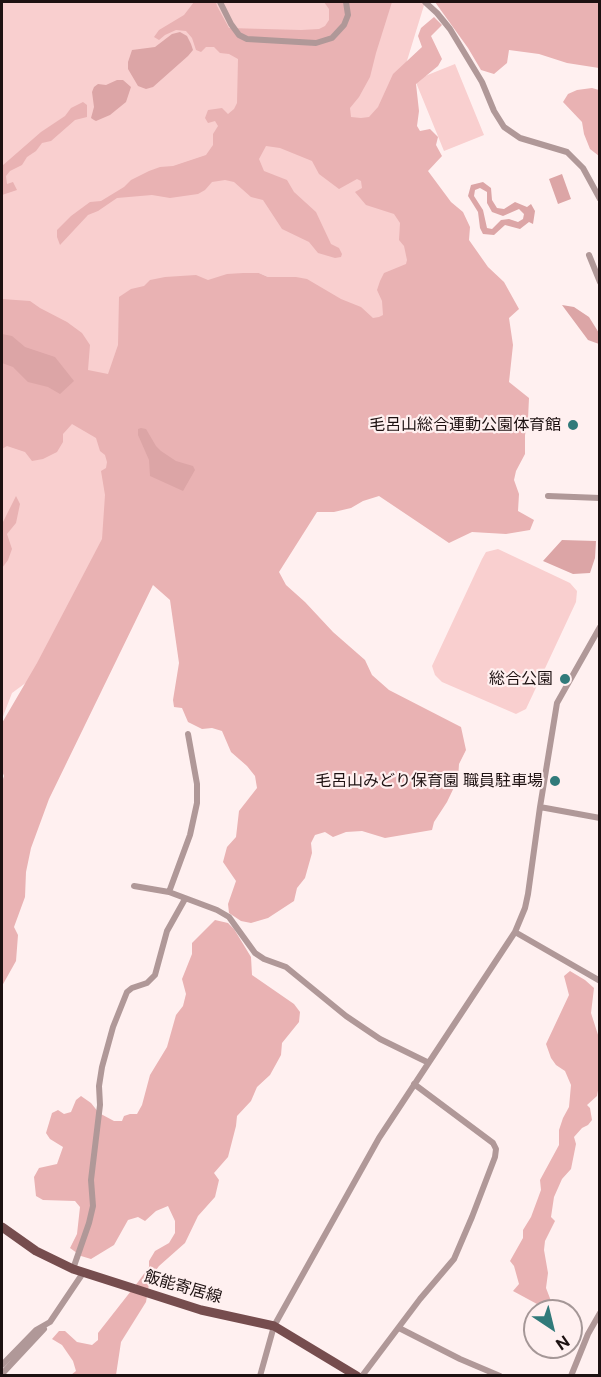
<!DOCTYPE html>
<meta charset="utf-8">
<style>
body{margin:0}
#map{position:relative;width:601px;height:1377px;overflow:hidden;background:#fff0f0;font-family:"Public Sans",sans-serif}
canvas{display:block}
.frame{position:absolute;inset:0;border:3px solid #1d1111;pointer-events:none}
.north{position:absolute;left:523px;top:1299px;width:60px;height:60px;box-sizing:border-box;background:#fff0f0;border:2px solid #a59797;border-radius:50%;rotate:145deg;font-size:16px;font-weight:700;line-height:24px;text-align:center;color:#1d1111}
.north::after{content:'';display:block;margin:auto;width:21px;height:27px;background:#317a7a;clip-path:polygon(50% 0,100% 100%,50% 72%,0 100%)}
</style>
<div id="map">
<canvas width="601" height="1377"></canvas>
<div class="frame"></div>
<div class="north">N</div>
</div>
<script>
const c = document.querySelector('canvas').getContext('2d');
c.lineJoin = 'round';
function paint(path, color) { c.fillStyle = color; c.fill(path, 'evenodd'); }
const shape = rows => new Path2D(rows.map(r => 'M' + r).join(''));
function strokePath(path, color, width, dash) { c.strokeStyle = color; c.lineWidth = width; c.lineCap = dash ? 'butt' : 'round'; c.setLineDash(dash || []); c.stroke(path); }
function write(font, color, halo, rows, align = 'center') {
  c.font = font + ' "Public Sans","Noto Sans JP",sans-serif'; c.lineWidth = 4.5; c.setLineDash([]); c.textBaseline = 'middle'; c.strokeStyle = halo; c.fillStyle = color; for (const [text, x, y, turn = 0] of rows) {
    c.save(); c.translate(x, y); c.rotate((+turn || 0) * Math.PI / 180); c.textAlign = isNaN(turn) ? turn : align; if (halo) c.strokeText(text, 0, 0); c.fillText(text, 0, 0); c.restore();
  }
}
paint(shape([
 [2,2,425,2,379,152,468,294,383,355,268,277,259,273,243,273,132,458,65,654,12,693,2,719],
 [455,64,484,135,444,151,415,80],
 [498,549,570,583,577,591,576,602,526,709,516,714,442,682,435,675,432,666,482,559,486,552]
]), '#f9cfcf');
paint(shape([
 [194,2,216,2,217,6,229,28,301,30,319,29,325,26,329,20,329,9,324,2,392,2,376,53,370,77,359,97,350,108,351,117,361,118,369,117,378,107,393,74,422,47,418,36,421,28,434,17,442,25,431,36,442,59,438,66,416,84,419,111,417,126,420,131,430,129,438,137,436,145,442,156,428,171,451,202,463,212,470,227,469,240,488,267,504,282,519,309,509,318,513,345,509,382,529,398,528,419,525,435,525,454,516,471,514,480,519,494,518,511,534,520,530,530,506,534,472,532,449,543,379,496,363,501,351,508,334,512,317,512,279,572,286,585,305,602,333,632,365,660,372,675,389,690,461,727,466,750,459,764,458,779,447,802,434,822,432,830,385,838,362,831,346,832,333,837,325,832,315,835,311,843,312,853,305,878,297,888,294,901,268,918,251,923,241,921,229,913,228,904,236,881,223,862,227,847,236,837,239,811,257,788,255,776,247,766,231,752,222,731,212,728,202,729,188,722,182,708,174,707,173,700,179,663,170,600,153,585,49,799,31,848,26,872,25,897,14,927,18,935,16,961,2,986,2,782,4,776,2,771,2,723,37,663,102,539,105,495,101,471,106,468,107,462,105,455,100,451,96,438,72,424,63,434,63,442,57,452,43,459,32,461,25,452,7,446,2,449,2,299,30,301,40,308,67,322,82,333,90,345,88,370,108,374,118,345,119,297,131,289,144,286,150,280,165,277,196,275,208,280,227,274,243,273,259,273,268,277,296,277,307,279,341,299,361,307,373,318,379,317,383,315,382,301,377,290,380,281,384,273,406,264,407,260,404,246,399,240,400,223,394,214,366,205,355,192,362,188,361,181,357,179,339,189,319,174,312,161,280,148,266,146,259,159,264,171,287,180,294,192,316,212,331,244,339,248,342,254,341,257,335,258,318,253,309,242,282,229,263,200,251,197,234,182,225,180,212,182,205,190,198,194,170,198,152,195,117,198,98,211,88,215,60,245,57,237,57,230,71,216,90,202,101,201,124,187,131,180,149,171,160,167,173,166,206,155,213,145,213,134,218,126,215,121,208,123,205,118,208,110,222,108,228,114,234,109,237,103,238,59,229,54,220,53,214,47,206,47,201,52,196,50,192,38,186,31,176,30,165,35,159,40,154,37,159,30,184,15],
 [435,2,599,2,599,68,567,63,539,54,509,50,507,63,494,74,481,70,468,48],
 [592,88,599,90,599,156,590,149,584,134,582,122,563,102,568,94,577,90],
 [83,102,87,105,87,117,75,120,51,141,42,143,36,151,27,157,22,165,10,171,6,176,7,184,13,182,17,190,2,195,2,166,41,132,65,116,71,108],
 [16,496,20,504,16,523,7,534,12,549,8,560,2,568,2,524],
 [215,920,228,923,234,929,251,957,252,975,294,1004,300,1012,299,1022,282,1043,281,1055,270,1075,257,1087,251,1101,237,1116,236,1126,228,1157,214,1173,219,1180,215,1197,198,1216,185,1243,159,1266,150,1278,146,1302,121,1342,116,1375,71,1375,76,1371,73,1361,62,1345,52,1339,59,1331,65,1331,77,1342,92,1345,98,1340,98,1333,138,1282,149,1267,149,1261,155,1251,169,1243,175,1233,175,1221,168,1206,156,1211,145,1221,138,1217,128,1220,114,1245,91,1259,81,1256,70,1248,77,1234,80,1207,75,1201,43,1200,36,1196,34,1177,39,1168,57,1164,63,1147,50,1139,46,1133,52,1113,58,1110,64,1114,71,1112,76,1100,81,1096,91,1103,99,1113,114,1121,122,1121,124,1116,130,1114,137,1114,142,1105,150,1075,167,1047,176,1015,183,1006,186,994,182,979,192,954,192,943],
 [570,971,585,980,594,988,591,1013,599,1038,599,1085,597,1096,587,1105,590,1108,592,1120,588,1125,582,1128,574,1137,576,1144,571,1169,562,1179,554,1197,551,1217,555,1221,545,1241,544,1250,548,1273,546,1288,551,1301,564,1311,535,1311,535,1330,531,1328,527,1322,537,1304,513,1291,519,1284,514,1266,510,1261,523,1238,523,1230,531,1217,541,1190,540,1180,559,1145,559,1130,563,1118,569,1107,571,1085,565,1071,556,1065,551,1058,546,1044,569,995,564,976]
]), '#e9b2b3');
paint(shape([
 [180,32,187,36,191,44,193,50,188,56,153,87,146,89,138,86,128,69,128,62,132,50,155,47,172,34],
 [117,80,123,80,131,87,126,102,110,115,96,121,94,120,91,118,94,107,92,92,94,87,98,84,106,85],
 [562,174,571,199,558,204,549,179],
 [483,182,491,188,492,200,497,208,504,209,515,202,527,207,531,204,535,211,533,224,529,222,520,229,505,225,494,235,483,234,480,228,478,212,468,196,471,185],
 [480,188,487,192,487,203,492,212,503,216,519,209,524,214,523,219,518,222,509,219,501,220,492,229,487,228,483,210,474,196,475,190],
 [562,305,574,307,589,317,599,333,599,344,588,340],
 [2,334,12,336,25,347,55,357,74,381,60,394,48,387,28,382,13,367,2,363],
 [141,428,146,429,156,446,161,451,176,461,193,466,195,470,183,491,150,476,149,460,138,435,138,429],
 [562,540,596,541,595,558,590,573,573,574,543,561]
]), '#dca5a6');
strokePath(shape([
 [220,2,231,24,239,35,247,39,316,43,332,38,344,25,348,15,346,2],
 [425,2,437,13,450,29,482,82,494,111,504,127,520,138,567,152,583,168,600,199],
 [589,255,600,282],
 [548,496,600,498],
 [540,807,600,818],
 [134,886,169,892,217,910,229,917,255,953,264,959,286,967,346,1016,380,1039,427,1062],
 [169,892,190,835,197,803,197,784,188,734],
 [515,932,600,981],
 [73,1269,89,1223,93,1206,91,1180,100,1105,99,1086,102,1067,113,1027,127,992,132,988,147,983,155,975,167,931,185,899],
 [399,1328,460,1359,500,1376],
 [2,1365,36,1330,50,1322,83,1273],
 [2,1374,44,1329],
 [260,1376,274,1326,379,1138,515,932,525,908,528,894,540,807,557,703,600,627],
 [362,1376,420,1299,454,1259,472,1217,495,1157,496,1149,493,1143,414,1084],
 [571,1376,588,1334,600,1313]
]), '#b09898', 6);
strokePath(shape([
 [2,1227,36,1251,73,1269,201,1310,274,1326,357,1376]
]), '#764d4e', 9);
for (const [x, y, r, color] of [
 [573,425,6,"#317a7a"],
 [565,679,6,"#317a7a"],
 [555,781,6,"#317a7a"]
]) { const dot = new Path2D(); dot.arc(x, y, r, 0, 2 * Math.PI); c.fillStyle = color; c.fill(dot); strokePath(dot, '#fff0f0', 2); }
write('16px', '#1d1111', '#fff0f0', [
 ["毛呂山総合運動公園体育館",561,425],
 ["総合公園",553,679],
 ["毛呂山みどり保育園 職員駐車場",543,781]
], 'right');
write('16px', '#1d1111', '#fff0f0', [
 ["飯能寄居線",183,1287,16]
]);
</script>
